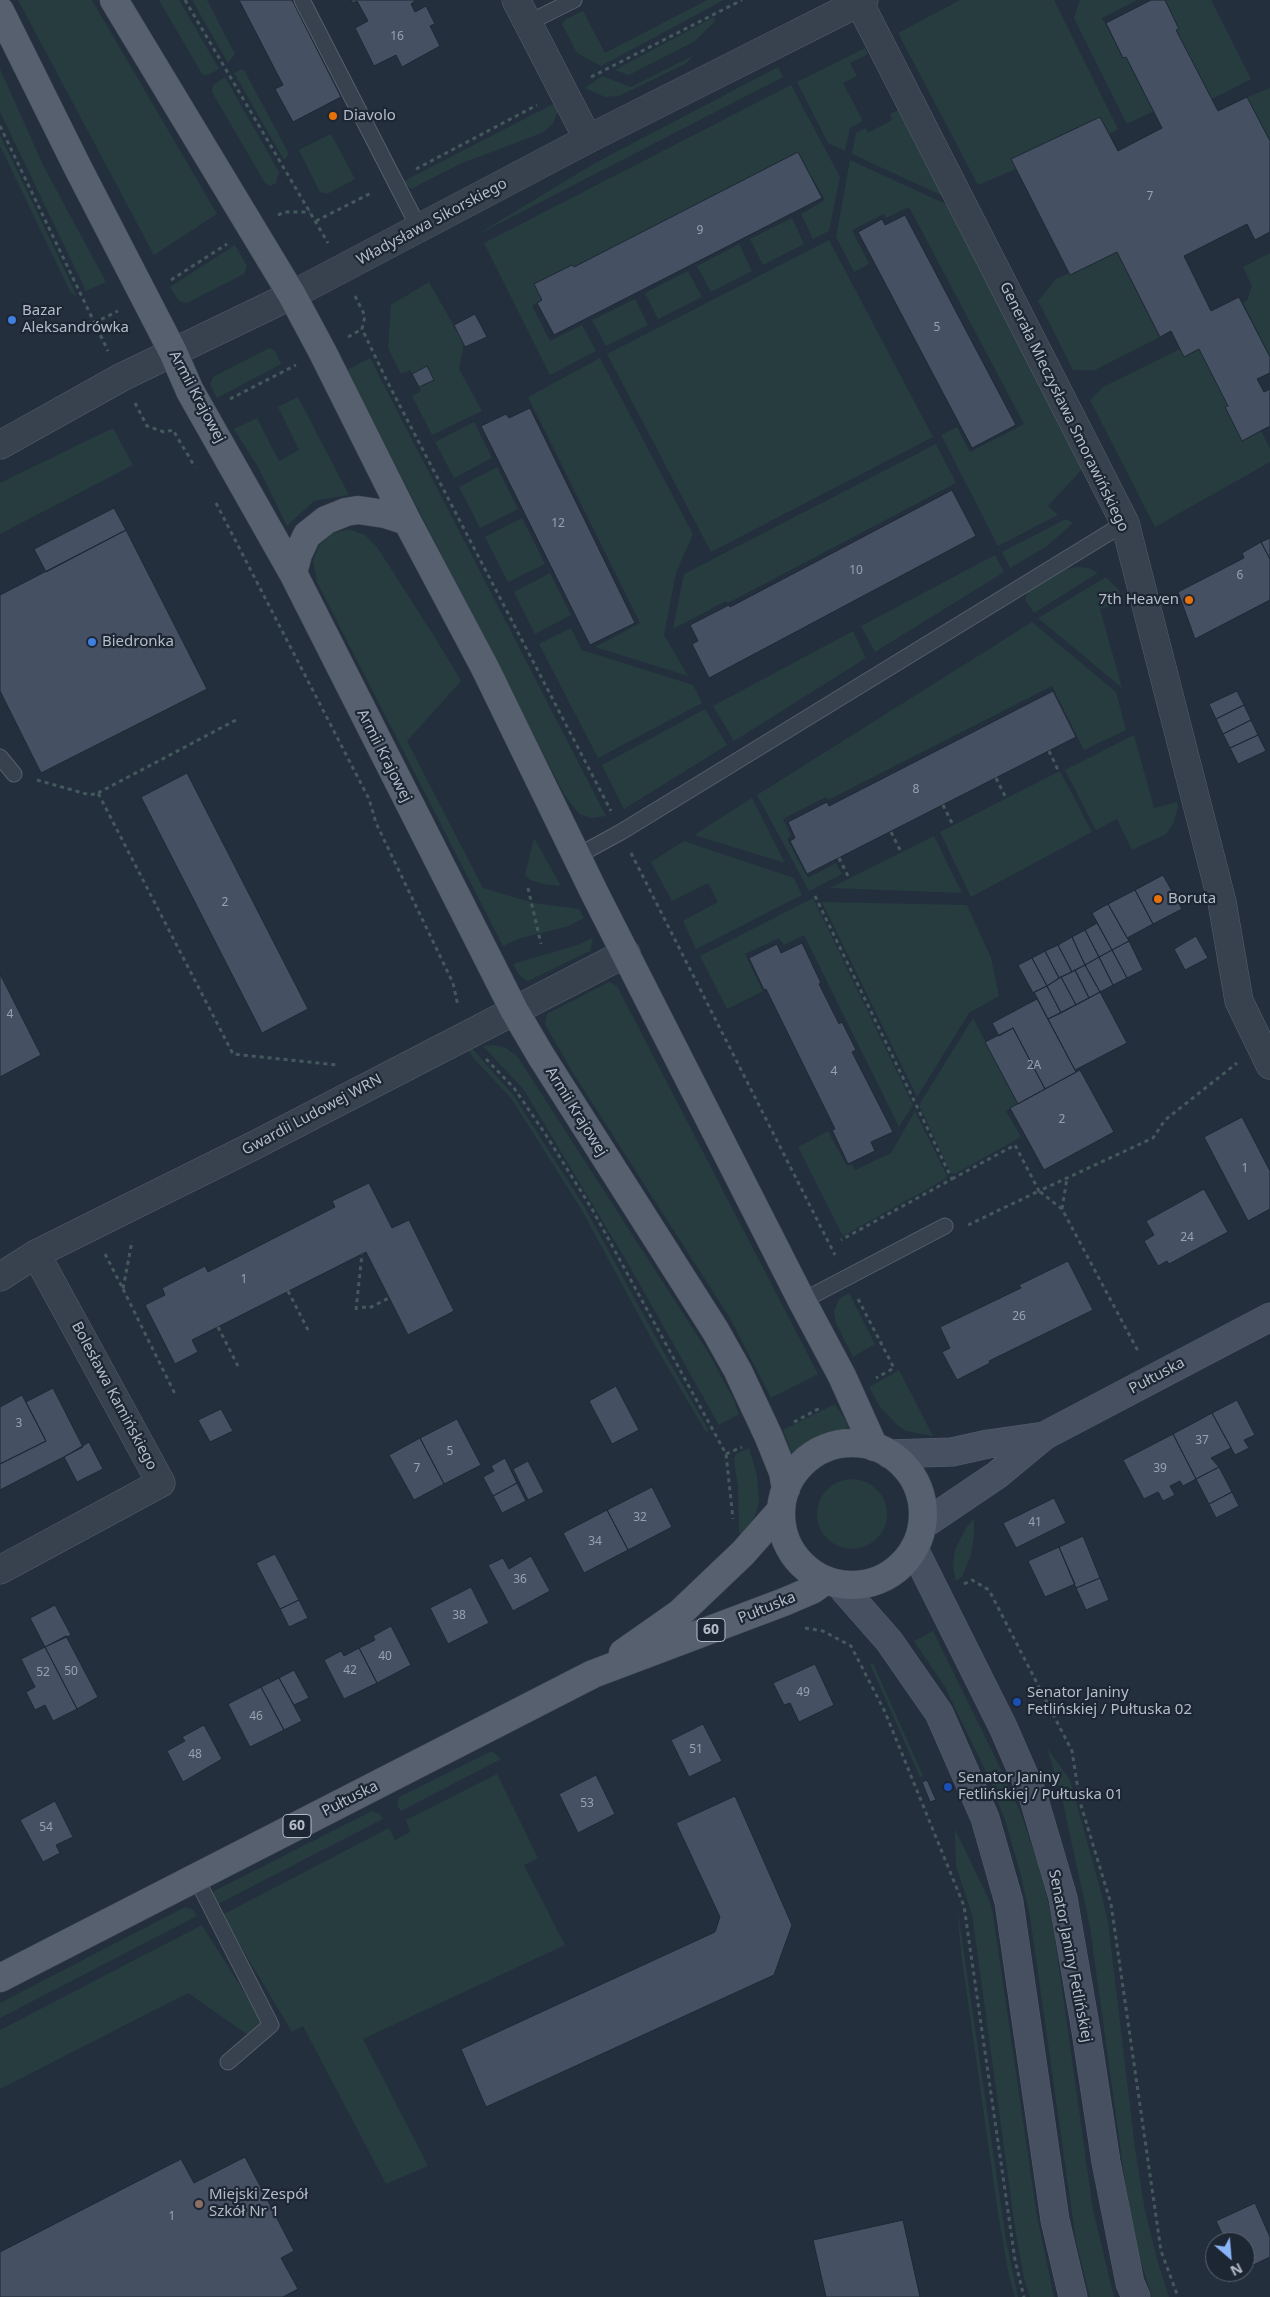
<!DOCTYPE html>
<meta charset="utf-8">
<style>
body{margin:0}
#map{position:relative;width:1270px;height:2297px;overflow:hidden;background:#242f3e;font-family:"Noto Sans",sans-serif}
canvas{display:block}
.north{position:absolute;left:1205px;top:2232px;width:50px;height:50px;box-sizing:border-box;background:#1d2633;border:1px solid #59626f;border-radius:50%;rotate:153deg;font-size:14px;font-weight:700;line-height:20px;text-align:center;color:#b4bcc9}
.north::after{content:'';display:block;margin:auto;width:18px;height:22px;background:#8ab4f8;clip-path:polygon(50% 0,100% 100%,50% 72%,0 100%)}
</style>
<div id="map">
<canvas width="1270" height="2297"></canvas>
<div class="north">N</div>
</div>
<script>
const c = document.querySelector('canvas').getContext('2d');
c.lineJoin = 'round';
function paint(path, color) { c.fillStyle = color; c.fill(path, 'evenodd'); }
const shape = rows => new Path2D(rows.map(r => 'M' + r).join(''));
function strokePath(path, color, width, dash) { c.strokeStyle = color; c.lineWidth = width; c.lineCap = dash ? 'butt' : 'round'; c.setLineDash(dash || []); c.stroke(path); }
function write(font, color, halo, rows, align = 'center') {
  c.font = font + ' "Noto Sans",sans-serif'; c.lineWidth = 4.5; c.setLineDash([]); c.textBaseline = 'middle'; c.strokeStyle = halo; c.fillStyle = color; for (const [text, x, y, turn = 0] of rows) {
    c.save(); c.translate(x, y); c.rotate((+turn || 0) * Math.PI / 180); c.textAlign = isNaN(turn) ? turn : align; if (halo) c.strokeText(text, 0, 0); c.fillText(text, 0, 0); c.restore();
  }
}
paint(shape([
 [18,0,92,0,217,214,154,255],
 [159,0,179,0,219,69,208,75,202,74],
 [192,0,207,0,235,54,228,63],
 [707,0,724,0,601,66,577,53,562,24,566,19,583,11,605,53],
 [960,0,1054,0,1118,129,1109,134,1100,117,1012,159,1016,169,978,185,898,33],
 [1080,0,1137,0,1102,18,1123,58,1126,57,1154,111,1127,124,1074,18],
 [1165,0,1211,0,1251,79,1212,99,1176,30,1179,28],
 [714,17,715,21,695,41,629,75,615,70],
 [865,48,868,54,850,63,857,76,843,83,863,121,850,128,845,151,828,143,797,82],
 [694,55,685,64,619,96,605,97,585,88,602,76,631,87],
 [778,67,783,77,475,236,595,163],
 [0,69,44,167,106,282,86,291,0,112],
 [240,70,244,70,289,154,284,160,234,73],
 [225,77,279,172,276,183,270,186,265,183,212,92,213,85],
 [791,85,840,177,829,231,813,239,801,214,825,200,798,153,574,267,572,265,535,284,542,300,532,306,550,341,582,325,596,351,550,375,484,243],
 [1270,88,1270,141,1247,97],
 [557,102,557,114,553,123,544,132,460,164,411,189,402,182],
 [898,110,943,196,852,154,856,133,866,128,868,133,892,120,890,114],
 [331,134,355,179,327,194,320,192,299,150],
 [0,135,37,212,77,296,71,293,0,146],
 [850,160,948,205,1086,465,1048,506,1058,515,998,546,941,435,957,427,970,452,1024,424,909,207,886,218,884,214,852,230,869,264,854,272,836,237],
 [792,218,804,244,763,265,750,239],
 [829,240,933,437,711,552,607,354],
 [739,244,752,271,711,292,697,266],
 [235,245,247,266,244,274,187,303,179,301,170,287],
 [1117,252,1160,337,1095,370,1073,370,1038,301,1056,279],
 [1270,253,1270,357,1243,303,1247,300,1252,286,1243,267],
 [688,271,702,297,658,319,645,293],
 [429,282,464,344,459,369,482,411,432,435,412,396,421,391,410,370,401,374,388,348,391,305],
 [635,299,648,325,606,346,592,320],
 [269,348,275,351,281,364,217,398,210,384,213,377],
 [1180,349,1199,349,1228,406,1225,408,1242,440,1261,431,1270,449,1270,462,1155,527,1090,400,1103,387],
 [370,358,606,816,591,818,579,814,564,794,347,370],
 [600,358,693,534,676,573,664,635,688,676,595,647,640,623,528,397],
 [298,397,349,495,314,501,287,526,258,467,234,429,257,418,279,461,299,450,278,407],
 [474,422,492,458,454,478,435,442],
 [113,428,133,465,0,534,0,483],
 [936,444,956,483,728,603,726,601,673,629,684,574],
 [497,467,518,509,480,528,459,487],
 [522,518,545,564,508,582,485,537],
 [1066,519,1073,523,1047,546,1010,568,1002,552],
 [349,529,365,535,377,547,434,636,461,681,407,741,483,888,534,903,579,909,584,918,569,926,521,938,503,946,317,582,313,561,319,546,331,534],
 [995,555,1004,572,875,652,861,626],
 [1077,567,1088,568,1098,573,1034,613,1025,599,1031,587,1054,572],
 [550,573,571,615,535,634,514,592],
 [1106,577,1119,590,1124,603,1100,609,1122,688,1038,618],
 [1032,622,1116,692,1126,730,1084,750,1052,686,828,800,826,797,783,819,791,836,787,839,808,878,836,863,842,874,809,891,757,795],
 [571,628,582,650,693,685,702,703,598,758,539,644],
 [853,631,866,658,734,741,713,706],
 [705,709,727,745,624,809,602,765],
 [1134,735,1154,808,1177,802,1178,806,1174,822,1166,834,1132,850,1117,819,1096,830,1065,770],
 [1060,771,1092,832,971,897,940,832],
 [752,798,785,863,694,835],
 [934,836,962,893,830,888],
 [534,838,561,886,543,884,530,880,525,875],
 [684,841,794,878,802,895,696,949,683,921,718,902,708,883,672,901,651,862],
 [813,898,913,1105,899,1127,804,935,784,945,779,938,745,954,763,991,727,1009,700,956],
 [822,902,967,905,991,958,999,996,969,1013,917,1097],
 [593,938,590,951,528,981,520,976,513,964,577,945],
 [609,982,617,986,818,1374,771,1398,731,1320,573,1073,545,1024,547,1014],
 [973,1018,1018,1104,1006,1111,1021,1137,955,1174,951,1173,919,1105],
 [494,1045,506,1048,517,1056,708,1352,734,1400,739,1414,719,1425,630,1267,524,1090,483,1046],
 [472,1048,514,1096,584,1206,660,1345,709,1431,706,1432,657,1349,580,1207,511,1098,475,1060,468,1050],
 [915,1111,947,1176,945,1179,843,1236,798,1147,828,1131,847,1166,852,1164,855,1170,891,1153],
 [849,1293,875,1344,853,1357,836,1323,834,1311,839,1299],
 [899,1370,933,1436,906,1431,897,1425,880,1407,869,1387],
 [835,1404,847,1423,848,1427,845,1430,828,1433,806,1443,794,1452,791,1451,783,1430],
 [749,1448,757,1475,759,1501,756,1513,742,1539,739,1532,738,1488,734,1459,736,1454],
 '817 1514a35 35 0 1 1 70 0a35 35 0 1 1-70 0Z',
 [974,1518,974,1536,971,1555,962,1577,956,1581,953,1566,955,1550,966,1528],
 [933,1631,996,1759,1020,1811,1039,1867,1052,1917,1093,2210,1114,2297,1090,2297,1076,2241,1030,1917,1020,1872,1005,1820,986,1772,945,1687,914,1641],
 [873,1663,923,1776,920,1777,870,1664],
 [1047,1748,1070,1780,1101,1892,1108,1922,1135,2148,1145,2211,1158,2263,1169,2297,1152,2297,1137,2249,1125,2181,1090,1927,1061,1794],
 [492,1751,501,1759,401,1811,397,1806,399,1797],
 [497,1774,538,1858,524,1865,565,1945,363,2039,428,2166,386,2184,303,2026,292,2032,222,1915,389,1828,395,1840,410,1832,406,1820],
 [372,1811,380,1814,383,1819,216,1905,213,1899,214,1891],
 [955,1829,990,1902,993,1915,1037,2216,1054,2297,1030,2297,1025,2283,1016,2235,972,1914,956,1866],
 [957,1905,1006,2240,1018,2297,1015,2297,1009,2276,998,2213,961,1953],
 [185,1907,193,1910,197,1916,0,2018,0,2003],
 [202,1925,263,2022,248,2035,188,1993,0,2089,0,2030]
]), '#263c3f');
const building = shape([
 [239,0,292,0,341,97,293,122,275,89,283,85,239,0],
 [351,0,416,0,411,4,415,12,426,6,435,24,430,26,440,46,402,67,396,55,374,66,355,28,368,21,357,1,353,3,351,0],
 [1151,0,1165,0,1179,29,1176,30,1218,111,1247,97,1270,141,1270,232,1255,240,1247,224,1184,256,1211,311,1239,297,1270,357,1270,373,1257,379,1264,392,1270,389,1270,426,1242,441,1225,407,1228,406,1199,349,1184,357,1171,331,1160,337,1117,252,1070,275,1011,159,1100,117,1118,151,1162,128,1126,57,1123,58,1106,23,1151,0],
 [798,152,822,198,554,335,537,303,542,300,534,284,572,265,574,267,798,152],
 [905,215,1016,425,972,448,858,232,882,219,885,225,905,215],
 [475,314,487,337,465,347,454,325,475,314],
 [427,366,434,380,419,387,412,374,427,366],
 [530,408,635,623,590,645,481,426,506,414,509,418,530,408],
 [952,490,976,536,709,678,692,644,698,641,690,625,729,605,730,607,952,490],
 [114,508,126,530,46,572,34,549,114,508],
 [126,530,207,689,41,773,0,691,0,595,126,530],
 [1270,538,1270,559,1261,542,1270,538],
 [1261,542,1270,559,1270,600,1195,639,1178,592,1244,558,1242,553,1261,542],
 [1053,691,1076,737,807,874,790,841,795,838,788,822,827,802,829,806,1053,691],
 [1237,691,1244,705,1216,719,1209,704,1237,691],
 [1244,705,1251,720,1223,734,1216,719,1244,705],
 [1251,720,1258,735,1230,748,1223,734,1251,720],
 [1258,735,1266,751,1238,764,1230,748,1258,735],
 [187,773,308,1009,262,1033,141,797,187,773],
 [1163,875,1182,909,1153,924,1135,890,1163,875],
 [1135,890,1153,924,1127,938,1108,904,1135,890],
 [1108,904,1129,941,1112,950,1092,913,1108,904],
 [1097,923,1112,950,1099,957,1085,930,1097,923],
 [1085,930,1099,957,1085,965,1072,937,1085,930],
 [1196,936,1208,958,1185,970,1174,949,1196,936],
 [1072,937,1085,965,1072,972,1058,945,1072,937],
 [1129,941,1143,970,1127,978,1112,950,1129,941],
 [802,943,821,983,819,984,839,1024,842,1022,856,1050,852,1052,893,1132,871,1142,875,1151,848,1164,832,1130,835,1129,766,989,764,990,749,958,777,944,781,953,802,943],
 [1058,945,1072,972,1059,978,1045,951,1058,945],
 [1112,950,1127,978,1113,985,1099,957,1112,950],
 [1045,951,1059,978,1047,986,1032,958,1045,951],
 [1099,957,1113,985,1100,992,1085,965,1099,957],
 [1032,958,1047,986,1033,993,1018,965,1032,958],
 [1085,965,1100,992,1089,998,1075,970,1085,965],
 [1075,970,1089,998,1076,1005,1061,977,1075,970],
 [0,974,41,1055,0,1077,0,974],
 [1061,977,1076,1005,1061,1013,1047,986,1061,977],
 [1047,986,1061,1013,1048,1019,1034,992,1047,986],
 [1100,992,1127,1043,1075,1070,1048,1019,1100,992],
 [1037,999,1076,1072,1045,1089,1013,1028,999,1036,992,1023,1037,999],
 [1013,1028,1045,1089,1018,1104,985,1042,1013,1028],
 [1080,1070,1114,1132,1044,1170,1010,1108,1080,1070],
 [1242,1117,1270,1171,1270,1209,1248,1221,1204,1137,1242,1117],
 [369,1183,392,1228,409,1220,454,1311,408,1335,366,1252,192,1340,198,1352,175,1364,145,1305,165,1295,162,1288,205,1266,208,1272,335,1207,332,1201,369,1183],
 [1204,1189,1228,1232,1169,1264,1167,1261,1158,1266,1144,1241,1154,1235,1146,1221,1204,1189],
 [1068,1261,1093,1310,989,1361,990,1363,957,1380,942,1352,950,1348,940,1327,1021,1288,1019,1285,1068,1261],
 [616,1386,639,1430,612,1444,589,1401,616,1386],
 [53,1388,83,1447,0,1490,0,1464,46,1441,26,1402,53,1388],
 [22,1395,46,1441,0,1464,0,1407,22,1395],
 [1237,1400,1255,1435,1244,1440,1249,1448,1235,1455,1212,1413,1237,1400],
 [221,1409,233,1431,210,1442,198,1420,221,1409],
 [1212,1413,1231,1448,1211,1458,1219,1467,1196,1479,1173,1434,1212,1413],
 [457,1419,481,1465,444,1484,420,1438,457,1419],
 [1173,1434,1196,1479,1183,1486,1180,1481,1170,1486,1175,1495,1163,1501,1158,1492,1144,1499,1123,1460,1173,1434],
 [420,1438,444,1484,414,1500,389,1455,420,1438],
 [89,1442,103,1469,77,1482,64,1457,89,1442],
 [505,1458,517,1483,493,1496,483,1477,494,1471,491,1466,505,1458],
 [528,1461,544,1492,528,1500,513,1469,528,1461],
 [1219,1467,1232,1492,1209,1504,1196,1479,1219,1467],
 [517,1483,526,1501,502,1513,493,1496,517,1483],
 [652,1487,672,1527,628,1550,607,1510,652,1487],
 [1232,1492,1239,1506,1216,1518,1209,1504,1232,1492],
 [1054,1498,1066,1523,1016,1548,1003,1523,1054,1498],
 [607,1510,628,1550,584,1573,563,1533,607,1510],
 [1083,1536,1100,1578,1076,1588,1059,1547,1083,1536],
 [1059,1547,1075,1584,1045,1597,1028,1561,1059,1547],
 [275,1554,299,1600,280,1609,256,1563,275,1554],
 [531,1556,550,1591,513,1611,488,1565,503,1558,509,1569,531,1556],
 [1100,1578,1109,1600,1086,1610,1076,1588,1100,1578],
 [471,1587,489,1623,448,1644,430,1608,471,1587],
 [299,1600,308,1618,289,1627,280,1609,299,1600],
 [55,1605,71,1635,45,1647,30,1618,55,1605],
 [391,1626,411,1665,377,1683,359,1648,375,1640,373,1636,391,1626],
 [66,1636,98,1697,77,1709,45,1647,66,1636],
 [45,1647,77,1709,53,1721,45,1705,35,1710,26,1692,35,1687,21,1659,45,1647],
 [359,1648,377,1683,344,1699,324,1660,341,1651,344,1656,359,1648],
 [815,1664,834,1705,799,1722,790,1703,784,1705,773,1683,815,1664],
 [294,1670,309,1698,294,1705,279,1678,294,1670],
 [279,1678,302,1721,284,1730,261,1687,279,1678],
 [261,1687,284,1730,250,1747,228,1704,261,1687],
 [703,1724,722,1761,689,1777,671,1740,703,1724],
 [204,1725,222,1759,183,1782,167,1751,185,1741,182,1737,204,1725],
 [596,1775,615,1814,578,1833,559,1794,596,1775],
 [927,1780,936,1800,930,1802,922,1782,927,1780],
 [735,1796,792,1925,774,1975,486,2107,461,2049,715,1932,720,1917,676,1823,735,1796],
 [55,1801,73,1837,56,1845,60,1853,43,1862,20,1820,55,1801],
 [245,2157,294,2251,281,2258,298,2289,283,2297,0,2297,0,2252,181,2159,194,2183,245,2157],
 [1255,2203,1270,2237,1270,2257,1245,2269,1245,2242,1226,2242,1216,2221,1255,2203],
 [903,2220,920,2297,826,2297,813,2240,903,2220]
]);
paint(building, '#455162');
strokePath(building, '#1f2835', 1);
const lane = shape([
 [302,0,419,228],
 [528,23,574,0],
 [0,757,14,774],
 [577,856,621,832,1125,523],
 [802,1301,945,1226],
 [196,1878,271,2025,228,2062]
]);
const street = shape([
 [516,0,588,139],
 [859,2,1125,523,1222,902,1239,1001,1270,1065],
 [0,445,122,377,292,295,588,139,864,0],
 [0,1277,36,1254,255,1145,626,953],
 [0,1570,161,1483,36,1254]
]);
const secondary = shape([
 [889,1454,952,1452,988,1444,1044,1436],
 [923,1525,997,1475,1044,1436,1270,1317],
 [914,1549,1003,1727,1033,1796,1063,1898,1086,2031,1106,2162,1130,2283,1136,2297],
 [839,1584,889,1641,939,1713,985,1818,1009,1902,1055,2220,1073,2297]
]);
const primary = shape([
 [114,0,292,295,322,351,407,521,485,668,594,892,802,1301,842,1376,874,1447],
 [0,11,78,168,173,352,190,391,293,573,514,1010,541,1056,715,1330,738,1371,768,1435,783,1472,786,1489],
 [293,573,298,554,307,535,326,520,346,512,358,510,385,514,407,521],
 '781 1514a71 71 0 1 1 142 0a71 71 0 1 1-142 0Z',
 [623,1653,680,1613,743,1553,781,1510],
 [0,1978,593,1674,784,1602,812,1590,826,1580]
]);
strokePath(lane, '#565f6c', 17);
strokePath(street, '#565f6c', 29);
strokePath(secondary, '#565f6c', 29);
strokePath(primary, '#414a57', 29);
strokePath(shape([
 [185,0,328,243],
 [591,77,742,0],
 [0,126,108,351],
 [416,169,537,105],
 [278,215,285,212,310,212],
 [316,221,373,192],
 [171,280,227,244],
 [355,296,365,316,362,329,387,381,611,811],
 [94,323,118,311],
 [348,337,362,329],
 [230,399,296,365],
 [135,403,147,426,164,432,173,430,195,467],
 [216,503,369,799,376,823,453,983,458,1006],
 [1049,751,1058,770],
 [996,778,1005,796],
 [37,780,90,795,98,793,233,1054,337,1065],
 [98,793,236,720],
 [943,805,952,823],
 [891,832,900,850],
 [631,853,835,1255],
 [839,858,848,876],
 [528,888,541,944],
 [815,896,952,1179,841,1240],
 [486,1059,514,1088,546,1135,592,1209,726,1454,733,1519],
 [952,1179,1015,1145,1039,1191,1153,1138,1165,1120,1237,1063],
 [1062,1209,1067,1178],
 [968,1225,1039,1191,1062,1209,1139,1353],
 [105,1254,123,1289,132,1241],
 [123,1289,176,1396],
 [288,1291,309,1332],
 [858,1299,894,1368,876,1378],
 [362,1307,369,1308,389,1298],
 [356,1310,362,1254],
 [218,1327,238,1366],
 [794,1422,822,1407],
 [726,1454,742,1447],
 [964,1584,972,1580,989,1590,1072,1751,1080,1802,1111,1904,1161,2251,1178,2297],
 [805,1628,823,1631,851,1646,885,1712,964,1906,1015,2260,1024,2297]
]), '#44595c', 3, [4, 4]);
strokePath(lane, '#38414e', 15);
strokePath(street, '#38414e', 28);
strokePath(secondary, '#465061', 28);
strokePath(primary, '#56606e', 28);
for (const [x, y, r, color] of [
 [333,116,5,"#e8710a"],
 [12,320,5,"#3f7fe0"],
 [1189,600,5,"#e8710a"],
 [92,642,5,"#3f7fe0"],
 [1158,899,5,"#e8710a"],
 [1017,1702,5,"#1a4fb4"],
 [948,1787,5,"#1a4fb4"],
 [199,2204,5,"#8d6e63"]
]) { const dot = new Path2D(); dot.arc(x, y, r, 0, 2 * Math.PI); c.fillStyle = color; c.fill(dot); strokePath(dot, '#1d2633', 2); }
write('12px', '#98a1af', null, [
 ["16",397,37],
 ["7",1150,197],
 ["9",700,231],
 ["5",937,328],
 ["12",558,524],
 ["10",856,571],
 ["6",1240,576],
 ["8",916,790],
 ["2",225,903],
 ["4",10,1015],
 ["2A",1034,1066],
 ["4",834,1072],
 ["2",1062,1120],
 ["1",1245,1169],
 ["24",1187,1238],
 ["1",244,1280],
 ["26",1019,1317],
 ["3",19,1424],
 ["37",1202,1441],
 ["5",450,1452],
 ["7",417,1469],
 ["39",1160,1469],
 ["32",640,1518],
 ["41",1035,1523],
 ["34",595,1542],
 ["36",520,1580],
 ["38",459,1616],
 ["40",385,1657],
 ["42",350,1671],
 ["50",71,1672],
 ["52",43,1673],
 ["49",803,1693],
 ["46",256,1717],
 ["51",696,1750],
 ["48",195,1755],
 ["53",587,1804],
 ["54",46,1828],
 ["1",172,2217]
]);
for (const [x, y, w] of [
 [711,1630,28],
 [297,1826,28]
]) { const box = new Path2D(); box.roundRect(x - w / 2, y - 11.5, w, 23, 4); c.fillStyle = '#1d2633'; c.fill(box); strokePath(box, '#b4bcc9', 1); }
write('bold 14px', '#b4bcc9', null, [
 ["60",711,1630],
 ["60",297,1826]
]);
write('15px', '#b4bcc9', '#1d2633', [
 ["Diavolo",343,116],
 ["Bazar",22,311],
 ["Aleksandrówka",22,328],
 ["7th Heaven",1179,600,"right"],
 ["Biedronka",102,642],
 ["Boruta",1168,899],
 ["Senator Janiny",1027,1693],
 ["Fetlińskiej / Pułtuska 02",1027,1710],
 ["Senator Janiny",958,1778],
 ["Fetlińskiej / Pułtuska 01",958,1795],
 ["Miejski Zespół",209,2195],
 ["Szkół Nr 1",209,2212]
], 'left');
write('15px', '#b4bcc9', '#1d2633', [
 ["Władysława Sikorskiego",432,222,-28],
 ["Armii Krajowej",197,397,62],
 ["Generała Mieczysława Smorawińskiego",1064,407,64],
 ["Armii Krajowej",384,756,63],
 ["Armii Krajowej",576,1112,58],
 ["Gwardii Ludowej WRN",312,1115,-28],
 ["Pułtuska",1157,1376,-28],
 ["Bolesława Kamińskiego",114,1396,62],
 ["Pułtuska",767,1608,-22],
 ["Pułtuska",350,1799,-27],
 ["Senator Janiny Fetlińskiej",1070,1956,79]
]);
</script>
